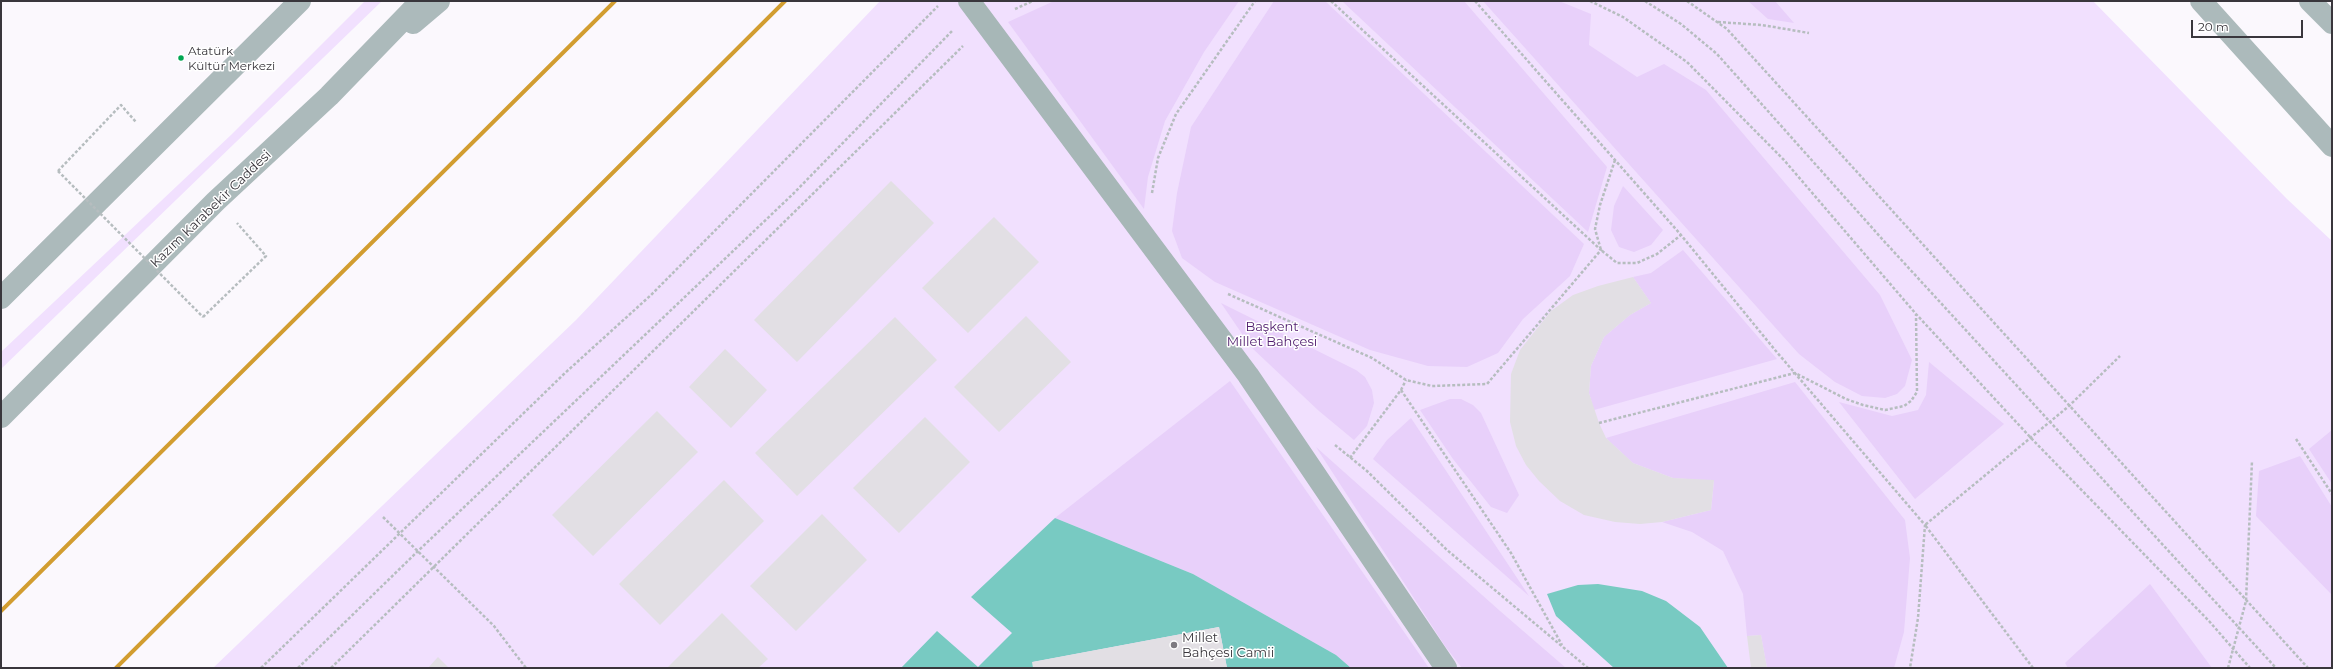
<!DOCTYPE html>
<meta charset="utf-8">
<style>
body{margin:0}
#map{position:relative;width:2333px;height:669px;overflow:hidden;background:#fbf8fd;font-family:Montserrat,sans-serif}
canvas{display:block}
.frame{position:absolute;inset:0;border:2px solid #39363c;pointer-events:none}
.scale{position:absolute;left:2191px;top:20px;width:112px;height:18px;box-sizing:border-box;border:2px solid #39363c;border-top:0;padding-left:5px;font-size:12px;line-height:14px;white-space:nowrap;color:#39363c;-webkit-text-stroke:3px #fff;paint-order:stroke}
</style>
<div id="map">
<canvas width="2333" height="669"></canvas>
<div class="frame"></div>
<div class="scale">20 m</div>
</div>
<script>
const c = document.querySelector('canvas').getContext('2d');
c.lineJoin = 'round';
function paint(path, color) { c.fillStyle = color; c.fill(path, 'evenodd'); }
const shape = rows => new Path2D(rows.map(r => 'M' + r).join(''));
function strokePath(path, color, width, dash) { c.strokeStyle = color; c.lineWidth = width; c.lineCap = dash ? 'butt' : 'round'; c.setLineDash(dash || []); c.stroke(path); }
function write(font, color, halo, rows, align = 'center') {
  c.font = font + ' Montserrat,sans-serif'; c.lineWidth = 3; c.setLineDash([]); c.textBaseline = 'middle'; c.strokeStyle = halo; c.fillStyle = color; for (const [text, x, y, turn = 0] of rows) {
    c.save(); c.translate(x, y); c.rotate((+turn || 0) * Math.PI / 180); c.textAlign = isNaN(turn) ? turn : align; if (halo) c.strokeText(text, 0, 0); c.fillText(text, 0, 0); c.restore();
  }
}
paint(shape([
 [365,1,382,1,1,369,1,352,232,134],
 [880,1,2093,1,2287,199,2332,241,2332,668,213,668,576,320]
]), '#f1e0fe');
paint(shape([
 [1054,1,1239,1,1204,52,1165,121,1148,177,1144,209,1008,22],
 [1274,1,1325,1,1584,244,1570,276,1523,319,1498,353,1467,367,1428,366,1370,350,1215,282,1182,258,1172,231,1177,193,1191,127],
 [1342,1,1464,1,1607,167,1588,232],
 [1483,1,1559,1,1591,14,1589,45,1637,77,1664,64,1706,90,1880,295,1912,360,1905,386,1897,394,1885,398,1862,396,1835,382,1799,354],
 [1748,1,1775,1,1794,23,1768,19],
 [1623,186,1663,230,1651,245,1634,252,1619,247,1611,230,1614,206],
 [1683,250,1777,359,1594,410,1589,393,1591,366,1604,337,1630,315,1651,303,1633,277,1651,273],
 [1221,303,1356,370,1365,377,1372,390,1374,403,1367,426,1354,440,1319,411,1251,347],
 [1929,362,2004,424,1915,499,1839,402,1892,416,1918,410,1926,395],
 [1230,381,1429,668,1351,668,1336,655,1193,574,1055,518],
 [1795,382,1905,520,1910,558,1904,632,1894,668,1767,668,1761,635,1747,636,1743,594,1723,551,1692,532,1662,522,1711,510,1714,481,1673,478,1633,463,1606,438],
 [1450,399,1461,399,1473,405,1481,413,1519,495,1507,513,1491,507,1453,459,1420,410],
 [1411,418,1529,596,1373,459,1387,440],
 [2332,430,2332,484,2309,449],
 [1316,447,1500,611,1566,668,1462,668,1445,646],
 [2300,456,2332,507,2332,595,2256,516,2259,471],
 [2150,584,2212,668,2068,668,2065,663]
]), '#e8d0fa');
paint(shape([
 [1055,518,1193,574,1336,655,1351,668,1227,668,1219,627,1033,662,1033,668,901,668,937,631,978,667,1012,633,971,597],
 [1598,584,1642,591,1666,601,1700,627,1728,668,1614,668,1556,616,1547,594,1578,585]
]), '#78cac2');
paint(shape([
 [891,181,934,223,797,362,754,320],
 [994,217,1039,262,968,333,922,288],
 [1633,277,1651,303,1630,315,1604,337,1591,366,1589,393,1599,423,1606,438,1633,463,1673,478,1714,480,1711,510,1662,522,1640,524,1615,522,1584,515,1560,501,1539,481,1526,465,1516,446,1510,422,1511,374,1520,350,1551,311,1573,295,1598,286],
 [1026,316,1071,362,999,432,954,387],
 [895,317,937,360,797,496,755,453],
 [725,349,767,390,731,428,689,387],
 [657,411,698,452,593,556,552,515],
 [925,417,970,462,899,533,853,488],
 [724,480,764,521,660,625,619,584],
 [822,514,867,560,796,631,750,586],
 [722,613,768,659,758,668,667,668],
 [1219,627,1227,668,1033,668,1032,662],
 [1761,635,1767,668,1751,668,1747,636],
 [438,657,449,668,428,668]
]), '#e2dfe4');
strokePath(shape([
 [1475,1,1681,235,1775,350,1925,525,1918,618,1910,668],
 [1590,1,1623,17,1687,62,1784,160,1916,314,2031,438,2209,621,2250,668],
 [1645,1,1681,24,1717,54,1883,240,2276,668],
 [1687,1,1727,29,2308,668],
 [1015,9,1033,1],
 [1718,22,1762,25,1809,33],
 [1615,160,1600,205,1595,229,1601,250,1617,263,1637,263,1657,254,1681,235],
 [58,171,121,105,136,122],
 [1152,193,1158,158,1176,114,1255,1],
 [1228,294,1372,358,1406,380,1432,386,1487,384,1601,250,1331,1],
 [203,317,266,256,237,223],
 [1401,390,1511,553,1562,645],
 [1599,423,1795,373,1846,399,1863,405,1885,410,1904,406,1911,401,1917,392,1916,314],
 [2296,439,2332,494],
 [1335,445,1367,471,1447,550,1588,668],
 [1350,458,1401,390,1406,380],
 [383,517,494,626,526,668],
 [261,668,565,373,651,295,938,6],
 [298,668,418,551,794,193,952,31],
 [331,668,963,46],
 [2033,668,1925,525,2069,406,2120,356],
 [2228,668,2246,601,2252,461]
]), '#b6bdbf', 2.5, [3, 2]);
strokePath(shape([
 [969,1,1248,375,1446,668]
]), '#a7b7b7', 22);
strokePath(shape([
 [2201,1,2332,146],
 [2310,1,2332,23],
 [413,23,439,1],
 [1,298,300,1],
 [1,417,216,201,329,96,421,1]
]), '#acbabb', 22);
strokePath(shape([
 [58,171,203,317]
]), '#b6bdbf', 2.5, [3, 2]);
strokePath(shape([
 [1,611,615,1],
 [116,668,785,1]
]), '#d29d30', 4);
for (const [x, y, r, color] of [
 [181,58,3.5,"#00a651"],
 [1174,645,4,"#7d7a80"]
]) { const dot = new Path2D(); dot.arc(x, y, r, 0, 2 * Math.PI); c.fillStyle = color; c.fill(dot); strokePath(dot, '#fff', 1.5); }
write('12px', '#39363c', '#fff', [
 ["Atatürk",188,51],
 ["Kültür Merkezi",188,66]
], 'left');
write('13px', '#39363c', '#fff', [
 ["Kazım Karabekir Caddesi",211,209,-44]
]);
write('13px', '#4f1b6d', '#fff', [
 ["Başkent",1272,327],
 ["Millet Bahçesi",1272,342]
]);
write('13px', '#39363c', '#fff', [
 ["Millet",1182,638],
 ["Bahçesi Camii",1182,653]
], 'left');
</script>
